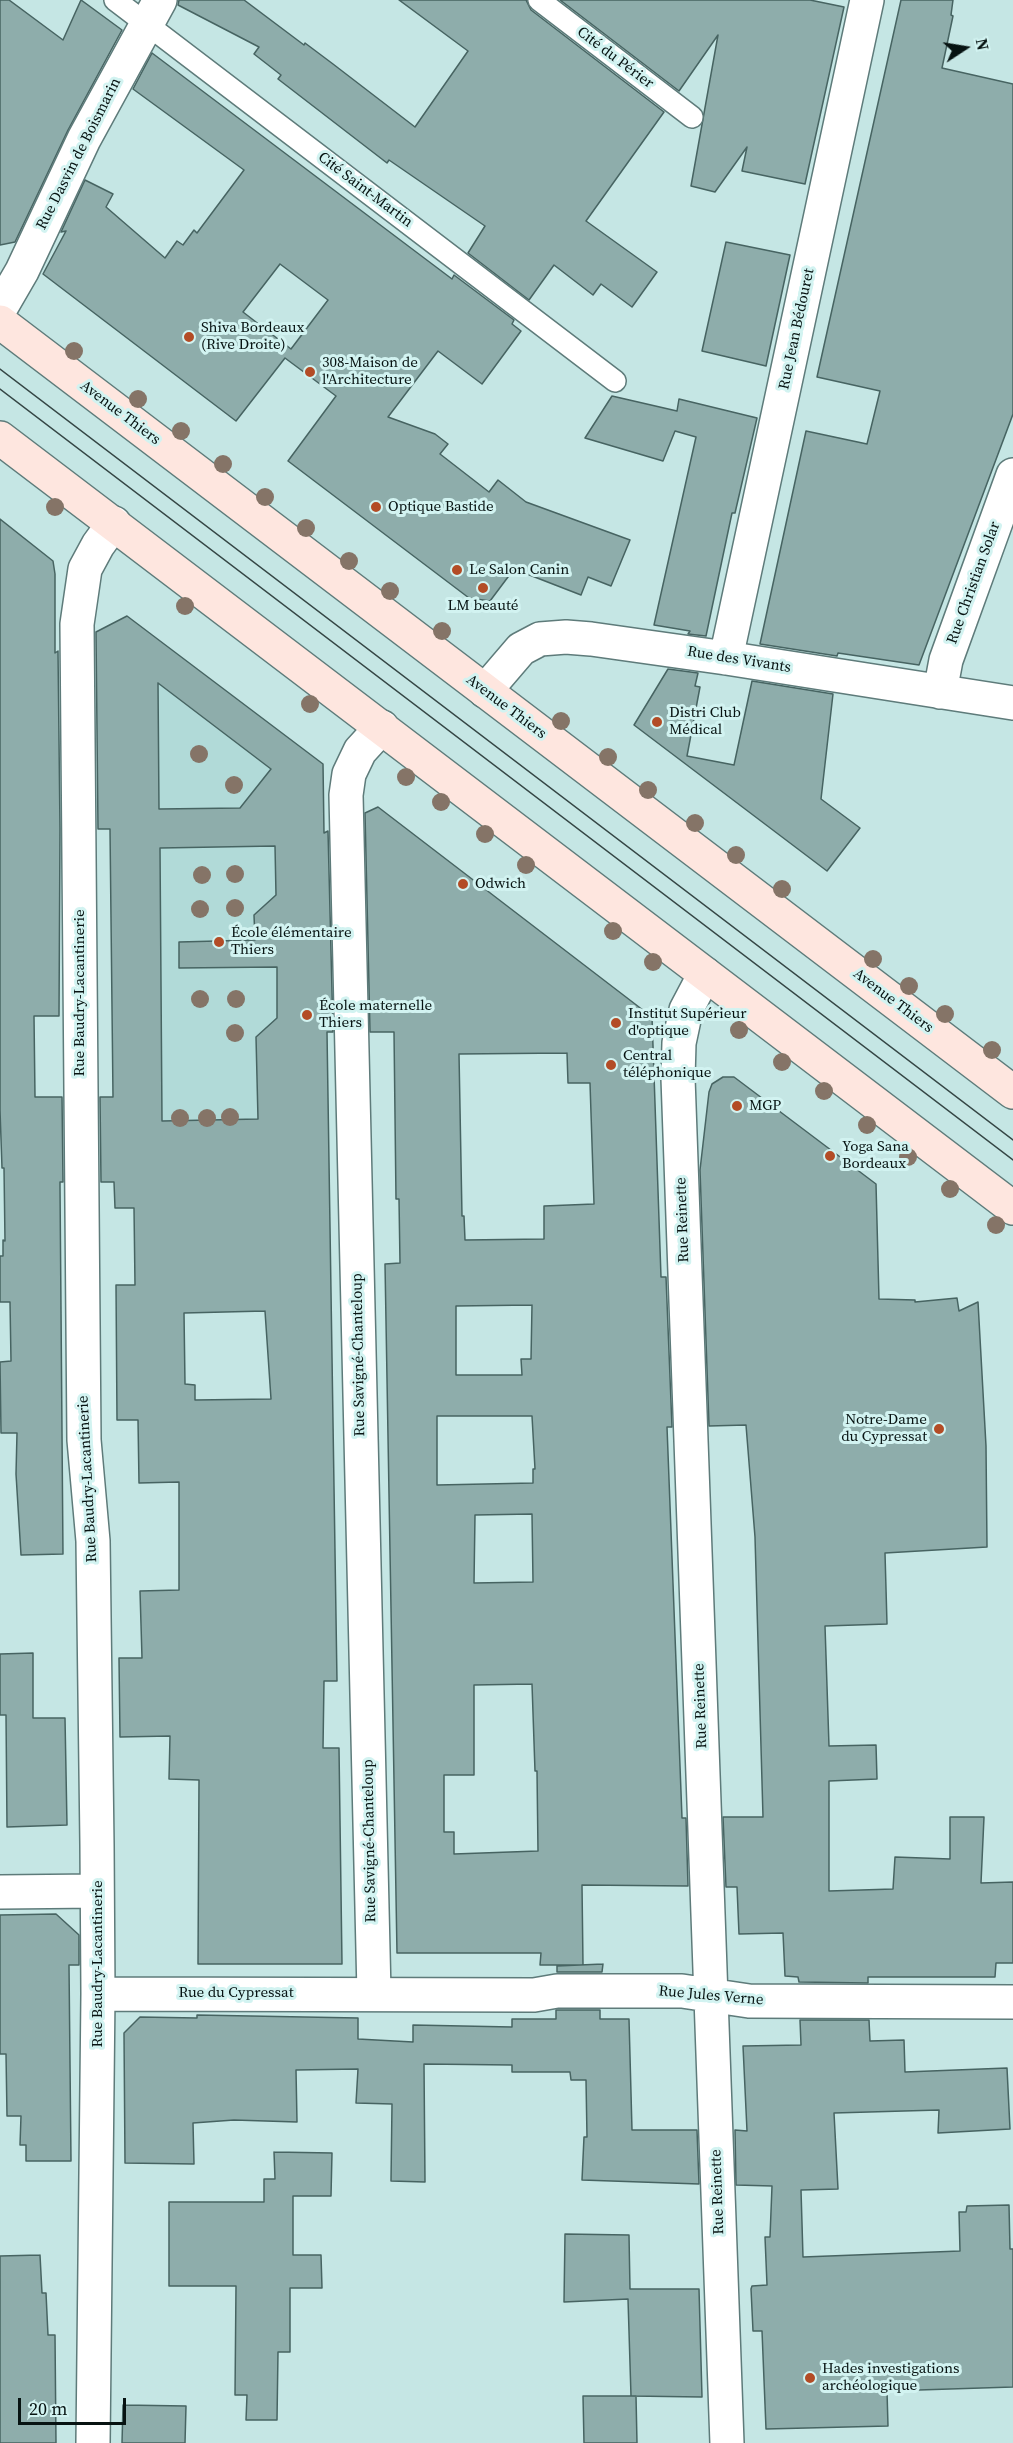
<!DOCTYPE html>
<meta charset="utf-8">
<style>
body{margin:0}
#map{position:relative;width:1013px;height:2443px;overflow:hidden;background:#c5e6e4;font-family:"Source Serif 4",serif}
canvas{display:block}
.north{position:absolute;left:935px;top:18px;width:60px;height:60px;-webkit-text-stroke:4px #d2f3f1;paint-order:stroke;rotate:78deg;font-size:16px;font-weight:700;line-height:24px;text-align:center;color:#071312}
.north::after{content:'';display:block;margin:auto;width:21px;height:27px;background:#071312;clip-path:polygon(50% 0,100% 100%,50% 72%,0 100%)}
.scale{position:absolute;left:18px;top:2398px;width:108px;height:27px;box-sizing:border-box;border:3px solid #071312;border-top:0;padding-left:8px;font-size:18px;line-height:21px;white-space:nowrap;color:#071312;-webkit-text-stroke:4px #d2f3f1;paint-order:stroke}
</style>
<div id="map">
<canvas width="1013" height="2443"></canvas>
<div class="north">N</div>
<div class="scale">20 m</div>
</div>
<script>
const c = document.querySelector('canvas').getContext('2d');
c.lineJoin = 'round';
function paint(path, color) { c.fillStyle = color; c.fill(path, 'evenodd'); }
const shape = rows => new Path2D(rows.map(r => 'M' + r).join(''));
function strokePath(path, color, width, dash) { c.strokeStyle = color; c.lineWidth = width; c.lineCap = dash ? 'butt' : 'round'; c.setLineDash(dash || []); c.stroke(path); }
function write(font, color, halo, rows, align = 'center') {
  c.font = font + ' "Source Serif 4",serif'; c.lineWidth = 6; c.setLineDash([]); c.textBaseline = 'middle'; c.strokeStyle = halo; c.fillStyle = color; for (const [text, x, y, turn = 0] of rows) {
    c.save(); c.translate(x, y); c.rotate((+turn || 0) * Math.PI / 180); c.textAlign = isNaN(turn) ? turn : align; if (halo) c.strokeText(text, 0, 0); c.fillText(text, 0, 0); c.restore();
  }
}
paint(shape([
 [127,616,323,765,328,1119,114,1122,109,625]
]), '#b1dad8');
const building = shape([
 [0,0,9,0,63,40,81,0,122,30,68,130,15,242,0,245,0,0],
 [179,0,244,0,304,45,305,43,333,64,415,127,468,51,399,0,526,0,531,10,664,112,586,221,657,272,632,307,601,284,593,295,554,265,529,300,468,253,485,226,389,160,387,163,278,79,281,75,254,54,259,47,178,5,179,0],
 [560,0,810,0,844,7,805,184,742,171,747,147,715,192,691,186,718,35,679,91,560,0],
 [901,0,953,0,951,15,953,16,942,68,1013,84,1013,414,919,665,838,653,837,656,760,644,806,431,867,444,880,391,817,377,901,0],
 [152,53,452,279,454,275,514,320,512,324,521,331,482,384,438,351,388,417,435,434,448,444,440,454,489,492,498,480,526,502,630,540,611,586,588,577,581,595,514,569,490,601,469,598,288,461,336,396,285,358,236,421,43,274,66,231,61,232,85,180,113,194,106,207,165,258,177,241,183,245,194,230,197,233,244,170,133,89,152,53],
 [280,264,328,300,291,349,243,312,280,264],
 [726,242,790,255,766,366,702,351,726,242],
 [612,396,677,411,679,399,757,418,735,513,732,513,706,636,688,634,690,631,654,625,696,437,675,431,663,461,585,438,612,396],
 [0,519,53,561,55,574,55,653,58,651,60,829,59,1016,34,1016,35,1097,62,1097,63,1182,60,1182,60,1187,63,1554,21,1555,16,1474,17,1433,1,1433,0,1362,11,1361,10,1302,0,1302,0,1256,3,1256,3,1240,5,1241,4,1168,2,1168,0,1110,0,519],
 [127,616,323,764,324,833,328,831,333,1032,327,1032,337,1681,324,1681,323,1748,339,1748,342,1964,198,1964,199,1780,169,1779,170,1736,120,1737,119,1658,142,1658,140,1591,179,1590,179,1482,139,1483,138,1420,117,1420,116,1285,135,1285,134,1208,115,1208,114,1182,101,1182,100,1097,113,1097,110,829,98,829,96,632,127,616],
 [158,683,271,769,240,808,159,809,158,683],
 [275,846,276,895,254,915,255,940,179,942,179,968,277,967,277,1018,256,1037,258,1119,162,1121,160,848,275,846],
 [265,1311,271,1399,195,1400,195,1385,185,1384,184,1313,265,1311],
 [668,669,698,673,695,686,700,687,687,756,734,765,752,681,833,694,821,799,860,828,827,871,634,725,668,669],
 [378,807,652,1017,661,1277,666,1277,672,1427,667,1427,682,1818,686,1818,688,1886,582,1885,583,1965,540,1965,541,1953,397,1953,385,1264,400,1263,399,1199,396,1199,394,1032,370,1032,365,813,378,807],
 [567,1053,568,1083,590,1083,594,1204,544,1206,544,1239,465,1240,464,1216,462,1216,459,1054,567,1053],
 [532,1305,531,1359,521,1359,522,1375,456,1375,456,1306,532,1305],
 [437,1416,532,1416,535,1469,533,1469,533,1483,437,1485,437,1416],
 [532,1514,533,1582,474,1583,475,1515,532,1514],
 [532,1684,535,1771,537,1771,538,1851,454,1854,454,1832,444,1832,444,1775,474,1775,474,1685,532,1684],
 [723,1077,734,1077,876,1184,879,1299,915,1300,915,1302,957,1298,959,1311,978,1302,986,1446,987,1547,885,1553,887,1624,825,1626,829,1746,876,1745,877,1779,829,1781,829,1891,893,1889,895,1857,950,1859,950,1817,984,1817,981,1883,1013,1882,1013,1963,996,1963,995,1977,868,1977,868,1983,799,1982,798,1977,785,1976,783,1933,739,1934,737,1887,726,1887,723,1817,763,1817,755,1537,746,1425,709,1426,700,1170,709,1092,712,1084,723,1077],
 [33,1653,33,1718,65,1718,67,1825,7,1827,6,1715,0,1715,0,1654,33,1653],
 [56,1914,79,1935,79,1965,69,1965,71,2161,26,2161,26,2145,20,2145,21,2116,7,2116,6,2054,0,2054,0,1915,56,1914],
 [603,1964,602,1972,557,1972,557,1966,603,1964],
 [556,2010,600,2010,600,2019,629,2019,632,2130,697,2130,699,2184,582,2180,584,2137,587,2137,586,2080,571,2080,570,2072,512,2072,512,2065,424,2064,425,2182,391,2181,392,2104,356,2103,358,2069,296,2070,297,2122,234,2120,193,2123,194,2164,125,2163,124,2033,140,2017,197,2018,197,2015,358,2018,358,2039,413,2042,413,2025,512,2027,512,2019,556,2019,556,2010],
 [800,2020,869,2020,870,2041,904,2040,905,2072,1007,2068,1010,2129,938,2133,939,2110,834,2113,838,2189,801,2190,803,2257,960,2251,959,2212,966,2212,967,2206,1009,2205,1010,2249,1013,2249,1013,2387,887,2391,888,2426,766,2429,762,2331,753,2331,751,2289,752,2286,767,2285,765,2237,770,2237,772,2186,736,2185,735,2130,747,2131,743,2046,801,2045,800,2020],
 [274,2152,332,2153,331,2196,293,2196,293,2255,321,2255,322,2288,290,2288,290,2352,278,2352,277,2420,246,2420,247,2395,235,2395,236,2286,169,2286,169,2202,264,2202,264,2179,275,2179,274,2152],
 [565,2234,629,2235,630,2289,699,2289,702,2397,631,2396,628,2299,564,2302,565,2234],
 [40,2255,42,2293,46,2293,48,2335,55,2335,56,2443,0,2443,0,2256,40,2255],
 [583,2396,636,2396,637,2443,584,2443,583,2396],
 [123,2405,186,2406,185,2443,122,2443,123,2405]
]);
paint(building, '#8eadab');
strokePath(building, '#476462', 1.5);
const lane = shape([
 [115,0,615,381],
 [539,0,692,117]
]);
const street = shape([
 [0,309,22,271,84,139,160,0],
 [726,658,867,0],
 [485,691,521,649,540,639,566,637,591,639,726,658,1013,703],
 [940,692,946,660,1013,475],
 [705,974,686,1010,679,1043,678,1078,727,2443],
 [0,1892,97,1891],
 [374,1993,346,795,349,774,360,751,382,727],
 [98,1994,534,1995,557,1991,682,1991,749,2001,1013,2002],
 [93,2443,98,1994,97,1845,93,1541,84,1440,77,624,85,569,98,545,114,523]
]);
const secondary = shape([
 [0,322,1013,1092],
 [0,438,1013,1208]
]);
strokePath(lane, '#5e7b7a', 24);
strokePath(street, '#5e7b7a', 36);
strokePath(secondary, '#5e7b7a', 36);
strokePath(lane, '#fff', 21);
strokePath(street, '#fff', 33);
strokePath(secondary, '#fee6df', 33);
strokePath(shape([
 [0,369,1013,1140],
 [0,389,1013,1160]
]), '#354645', 1.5);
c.fillStyle = '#857467';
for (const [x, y] of [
 [74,351],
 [138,399],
 [181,431],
 [223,464],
 [265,497],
 [55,507],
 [306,528],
 [349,561],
 [390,591],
 [185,606],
 [442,631],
 [310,704],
 [561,721],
 [199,754],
 [608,757],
 [406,777],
 [234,785],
 [648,790],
 [441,802],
 [695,823],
 [485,834],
 [736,855],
 [526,865],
 [235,874],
 [202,875],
 [782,889],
 [235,908],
 [200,909],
 [613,931],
 [873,959],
 [653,962],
 [909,986],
 [200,999],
 [236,999],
 [945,1014],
 [739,1030],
 [235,1033],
 [992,1050],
 [782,1062],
 [824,1091],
 [230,1117],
 [180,1118],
 [207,1118],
 [867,1125],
 [908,1157],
 [950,1189],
 [996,1225]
]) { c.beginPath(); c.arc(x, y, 9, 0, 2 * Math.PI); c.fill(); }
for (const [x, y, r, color] of [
 [189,337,6,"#b34c26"],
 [310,372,6,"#b34c26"],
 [376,507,6,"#b34c26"],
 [457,570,6,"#b34c26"],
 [483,588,6,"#b34c26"],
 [657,722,6,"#b34c26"],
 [463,884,6,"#b34c26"],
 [219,942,6,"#b34c26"],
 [307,1015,6,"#b34c26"],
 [616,1023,6,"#b34c26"],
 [611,1065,6,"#b34c26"],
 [737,1106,6,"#b34c26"],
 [830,1156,6,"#b34c26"],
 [939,1429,6,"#b34c26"],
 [810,2378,6,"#b34c26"]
]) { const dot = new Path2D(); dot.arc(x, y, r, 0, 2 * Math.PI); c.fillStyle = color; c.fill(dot); strokePath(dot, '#d2f3f1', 2); }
write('15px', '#071312', '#d2f3f1', [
 ["Cité du Périer",615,58,37],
 ["Rue Dasvin de Boismarin",79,154,-63],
 ["Cité Saint-Martin",365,190,37],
 ["Rue Jean Bédouret",797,329,-78],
 ["Avenue Thiers",120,413,37],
 ["Rue Christian Solar",974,583,-70],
 ["Rue des Vivants",739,660,9],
 ["Avenue Thiers",506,707,37],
 ["Rue Baudry-Lacantinerie",80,993,-90],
 ["Avenue Thiers",893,1001,37],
 ["Rue Reinette",683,1220,-92],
 ["Rue Savigné-Chanteloup",359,1355,-91],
 ["Rue Baudry-Lacantinerie",88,1479,-93],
 ["Rue Reinette",701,1706,-92],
 ["Rue Savigné-Chanteloup",370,1841,-91],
 ["Rue Baudry-Lacantinerie",98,1964,-90],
 ["Rue du Cypressat",236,1993],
 ["Rue Jules Verne",711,1996,5],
 ["Rue Reinette",718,2192,-92]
]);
write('15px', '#071312', '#d2f3f1', [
 ["Shiva Bordeaux",201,328],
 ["(Rive Droite)",201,345],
 ["308-Maison de",322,363],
 ["l'Architecture",322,380],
 ["Optique Bastide",388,507],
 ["Le Salon Canin",469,570],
 ["LM beauté",483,606,"center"],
 ["Distri Club",669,713],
 ["Médical",669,730],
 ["Odwich",475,884],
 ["École élémentaire",231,933],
 ["Thiers",231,950],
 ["École maternelle",319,1006],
 ["Thiers",319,1023],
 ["Institut Supérieur",628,1014],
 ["d'optique",628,1031],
 ["Central",623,1056],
 ["téléphonique",623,1073],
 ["MGP",749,1106],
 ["Yoga Sana",842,1147],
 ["Bordeaux",842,1164],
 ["Notre-Dame",927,1420,"right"],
 ["du Cypressat",927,1437,"right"],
 ["Hades investigations",822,2369],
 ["archéologique",822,2386]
], 'left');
</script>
